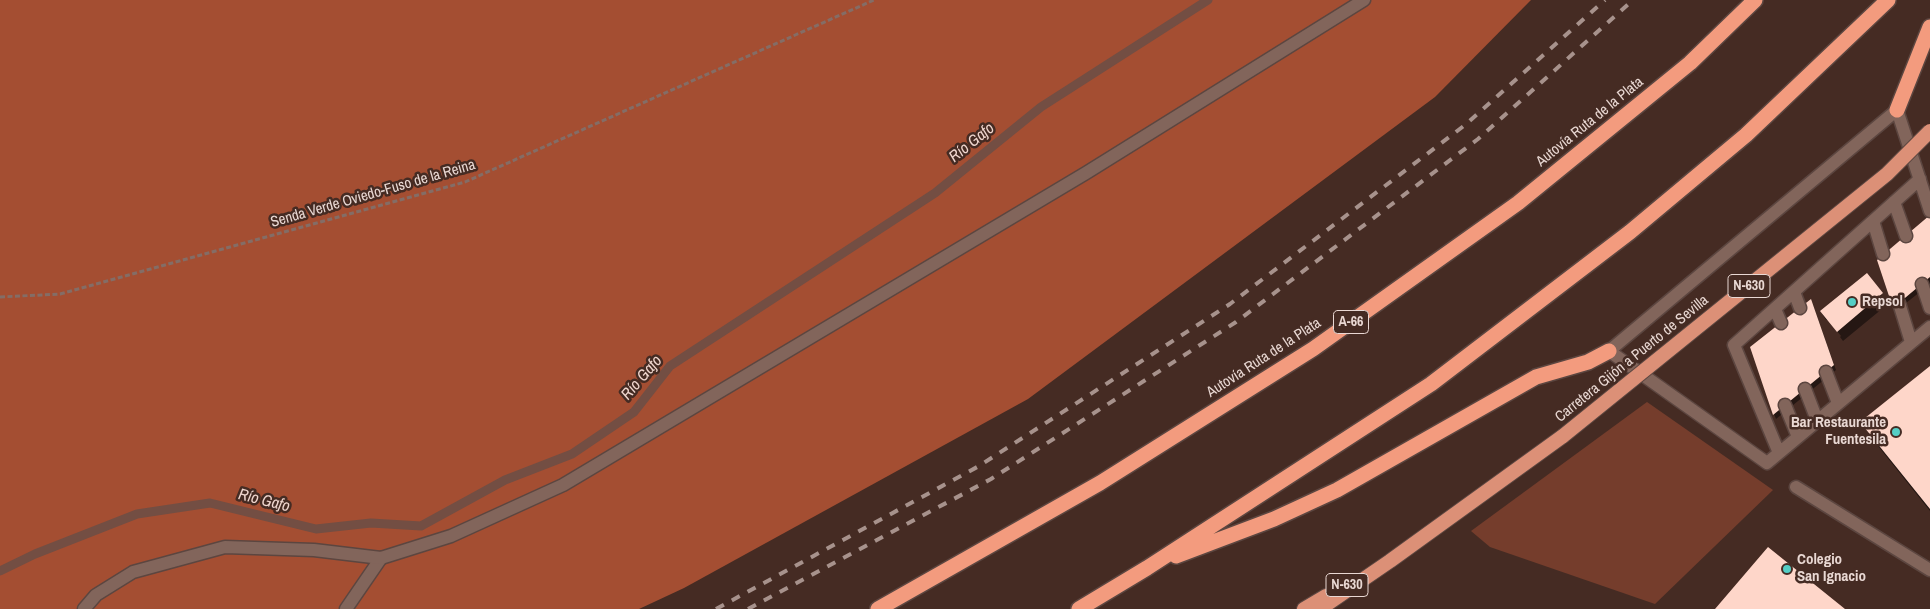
<!DOCTYPE html>
<meta charset="utf-8">
<style>
body{margin:0}
canvas{display:block;background:#452b23}
</style>
<canvas width="1930" height="609"></canvas>
<script>
const c = document.querySelector('canvas').getContext('2d');
c.lineJoin = 'round';
function paint(path, color) { c.fillStyle = color; c.fill(path, 'evenodd'); }
const shape = rows => new Path2D(rows.map(r => 'M' + r).join(''));
function strokePath(path, color, width, dash) { c.strokeStyle = color; c.lineWidth = width; c.lineCap = dash ? 'butt' : 'round'; c.setLineDash(dash || []); c.stroke(path); }
function write(font, color, halo, rows, align = 'center') {
  c.font = font + ' "Archivo Narrow",sans-serif'; c.lineWidth = 5; c.setLineDash([]); c.textBaseline = 'middle'; c.strokeStyle = halo; c.fillStyle = color; for (const [text, x, y, turn = 0] of rows) {
    c.save(); c.translate(x, y); c.rotate((+turn || 0) * Math.PI / 180); c.textAlign = isNaN(turn) ? turn : align; if (halo) c.strokeText(text, 0, 0); c.fillText(text, 0, 0); c.restore();
  }
}
paint(shape([
 [1647,402,1773,490,1655,604,1490,547,1471,531]
]), '#753d2c');
paint(shape([
 [0,0,1531,0,1435,97,1028,399,684,588,639,609,0,609]
]), '#a44e32');
paint(shape([
 [1930,217,1930,284,1896,311],
 [1867,275,1888,304,1843,341,1840,337,1841,336,1828,320,1826,320,1821,312],
 [1813,305,1836,370,1776,419,1774,414],
 [1930,367,1930,511,1870,436,1862,422]
]), '#0007');
strokePath(shape([
 [0,571,35,554,137,514,210,503,316,529,371,523,421,526,505,480,572,454,634,412,670,366,935,193,1041,107,1208,0]
]), '#734e43', 9);
paint(shape([
 [1930,215,1930,277,1893,308,1877,260],
 [1867,273,1883,293,1837,332,1820,311],
 [1811,299,1834,365,1773,415,1750,347],
 [1930,366,1930,509,1860,422],
 [1768,547,1845,609,1715,609]
]), '#fed6c9');
const service = shape([
 [1894,202,1906,236],
 [1930,211,1897,110,1609,351,1767,463,1930,327],
 [1873,221,1883,254],
 [1922,284,1930,308],
 [1794,292,1800,308],
 [1899,303,1911,342],
 [1775,309,1781,323],
 [1826,372,1838,403],
 [1805,389,1817,420],
 [1785,405,1798,437],
 [1779,453,1734,345,1920,179],
 [1796,487,1930,570],
 [346,609,381,558]
]);
const minor = shape([
 [84,609,96,595,133,572,225,547,314,550,381,558,451,536,563,485,1086,173,1364,0]
]);
const trunk = shape([
 [1304,609,1326,596],
 [1320,609,1390,561,1563,436]
]);
const motorway = shape([
 [1897,110,1930,27],
 [1176,556,1274,519,1337,490,1536,377,1588,362,1609,351],
 [878,609,1100,483,1313,349,1518,203,1690,63,1755,0],
 [1079,609,1147,568,1431,384,1630,232,1746,135,1888,0]
]);
strokePath(service, '#5c4640', 15);
strokePath(minor, '#5c4640', 15);
strokePath(trunk, '#5c4640', 16);
strokePath(motorway, '#5c4640', 18);
strokePath(shape([
 [0,297,60,294,465,182,874,0]
]), '#846d66', 3, [5, 2.5]);
strokePath(service, '#82655b', 12);
strokePath(minor, '#82655b', 12);
strokePath(trunk, '#dc9077', 14);
strokePath(motorway, '#f39b7e', 15);
strokePath(shape([
 [716,609,979,466,1230,304,1465,125,1605,0],
 [748,609,991,479,1236,322,1478,139,1633,0]
]), '#a7928c', 4, [9, 9]);
const trunkBridge = shape([
 [1563,436,1887,174,1930,131]
]);
strokePath(trunkBridge, '#5c4640', 16, []);
strokePath(trunkBridge, '#dc9077', 14);
for (const [x, y, r, color] of [
 [1852,302,5,"#55cec5"],
 [1896,432,5,"#55cec5"],
 [1787,569,5,"#55cec5"]
]) { const dot = new Path2D(); dot.arc(x, y, r, 0, 2 * Math.PI); c.fillStyle = color; c.fill(dot); strokePath(dot, '#452b23', 2); }
for (const [x, y, w] of [
 [1749,286,42],
 [1351,322,35],
 [1347,585,42]
]) { const box = new Path2D(); box.roundRect(x - w / 2, y - 11.5, w, 23, 4); c.fillStyle = '#452b23'; c.fill(box); strokePath(box, '#e9d8d3', 1); }
write('bold 14px', '#e9d8d3', null, [
 ["N-630",1749,286],
 ["A-66",1351,322],
 ["N-630",1347,585]
]);
write('15px', '#e9d8d3', '#452b23', [
 ["Autovía Ruta de la Plata",1590,122,-39],
 ["Senda Verde Oviedo-Fuso de la Reina",373,194,-16],
 ["Autovía Ruta de la Plata",1264,358,-33],
 ["Carretera Gijón a Puerto de Sevilla",1632,359,-39]
]);
write('bold 15px', '#e9d8d3', '#452b23', [
 ["Repsol",1862,302],
 ["Bar Restaurante",1886,423,"right"],
 ["Fuentesila",1886,440,"right"],
 ["Colegio",1797,560],
 ["San Ignacio",1797,577]
], 'left');
write('italic 16px', '#f0d6ce', '#452b23', [
 ["Río Gafo",972,143,-39],
 ["Río Gafo",642,378,-49],
 ["Río Gafo",264,501,14]
]);
</script>
